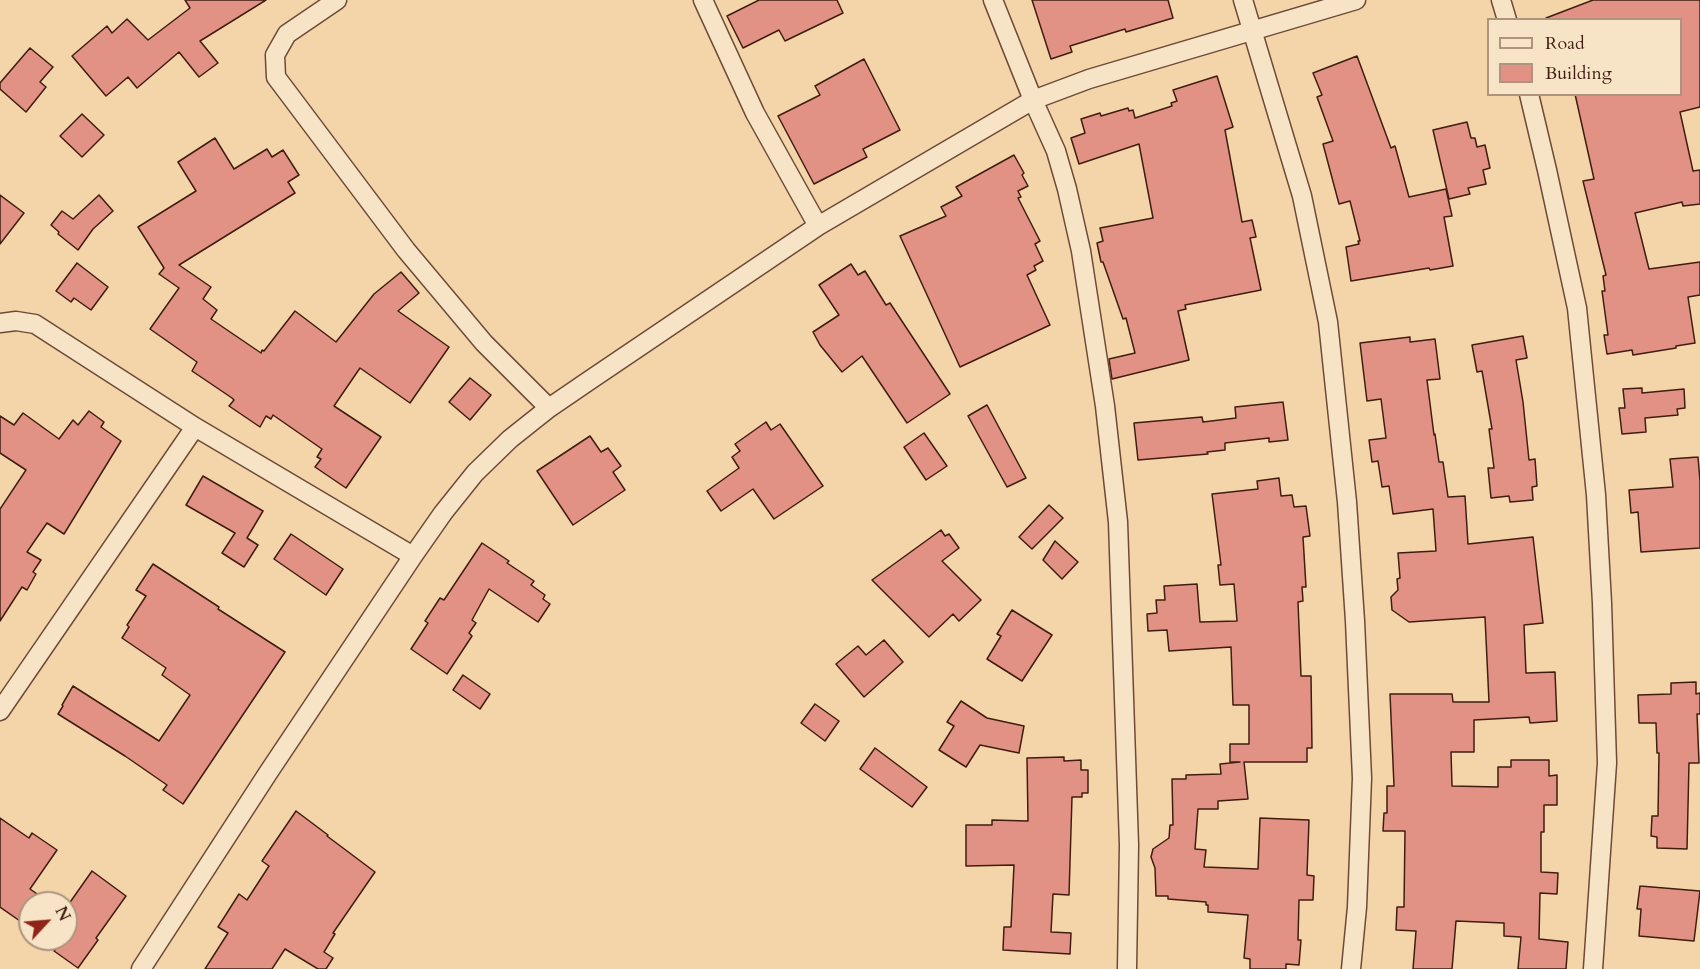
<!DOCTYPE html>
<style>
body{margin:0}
#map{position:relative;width:1700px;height:969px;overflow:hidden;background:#f3d5a9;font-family:Cardo,serif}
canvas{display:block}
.legend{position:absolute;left:1487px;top:18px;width:195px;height:78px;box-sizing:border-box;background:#f7e4c7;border:2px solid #ae947e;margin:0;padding:8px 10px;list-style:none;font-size:18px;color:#401d10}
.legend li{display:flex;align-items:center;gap:12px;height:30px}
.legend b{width:30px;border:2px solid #ae947e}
.north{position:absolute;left:18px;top:891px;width:60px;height:60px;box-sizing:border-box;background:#f7e4c7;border:2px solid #ae947e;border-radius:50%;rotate:64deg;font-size:16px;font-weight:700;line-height:24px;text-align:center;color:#401d10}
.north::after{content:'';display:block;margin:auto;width:21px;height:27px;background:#8f2418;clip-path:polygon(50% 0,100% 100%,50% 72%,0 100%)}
</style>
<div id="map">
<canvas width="1700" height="969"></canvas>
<ul class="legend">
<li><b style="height:8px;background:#f7e4c7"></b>Road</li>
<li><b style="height:16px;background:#e29284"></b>Building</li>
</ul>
<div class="north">N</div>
</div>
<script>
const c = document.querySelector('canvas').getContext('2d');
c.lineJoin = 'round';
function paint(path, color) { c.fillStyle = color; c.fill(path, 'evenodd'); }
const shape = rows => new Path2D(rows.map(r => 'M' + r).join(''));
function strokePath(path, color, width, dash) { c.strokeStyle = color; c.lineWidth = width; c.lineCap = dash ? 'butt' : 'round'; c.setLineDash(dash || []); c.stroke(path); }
const building = shape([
 [185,0,266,0,200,41,218,63,199,77,179,52,137,88,128,77,106,96,72,56,107,26,112,33,127,19,148,40,190,8,185,0],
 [759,0,837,0,843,13,785,41,779,30,743,48,727,16,759,0],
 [1032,0,1168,0,1173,18,1126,32,1125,29,1070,46,1072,52,1051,59,1032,0],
 [1593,0,1700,0,1700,107,1680,112,1693,171,1700,170,1700,204,1683,206,1682,202,1635,213,1649,269,1700,262,1700,295,1688,297,1695,343,1676,346,1676,348,1633,355,1632,350,1607,354,1604,335,1608,335,1602,291,1605,291,1603,276,1606,275,1583,181,1594,179,1575,94,1680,94,1680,20,1546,20,1546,18,1593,0],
 [30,48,53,67,40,82,46,87,26,112,0,89,0,83,30,48],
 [1357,56,1391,148,1395,146,1409,197,1446,189,1452,216,1444,217,1453,266,1430,270,1429,268,1351,281,1346,247,1359,244,1358,241,1360,241,1350,201,1339,204,1323,144,1333,141,1317,97,1322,95,1313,73,1357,56],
 [864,59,900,130,863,149,867,157,814,184,778,116,820,95,815,86,864,59],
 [1217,76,1233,127,1225,130,1242,222,1252,220,1256,237,1250,238,1261,290,1185,305,1186,309,1178,311,1189,360,1112,379,1109,359,1135,353,1126,318,1123,319,1103,262,1101,262,1097,243,1103,241,1100,228,1153,218,1139,144,1079,164,1071,138,1085,133,1081,119,1100,113,1101,116,1128,108,1129,111,1133,110,1135,118,1172,106,1171,103,1177,101,1173,90,1217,76],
 [82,114,104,135,82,157,60,136,82,114],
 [1467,122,1471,138,1475,138,1477,147,1485,145,1490,168,1483,170,1486,184,1468,188,1470,194,1449,199,1433,130,1467,122],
 [215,138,234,169,267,149,272,157,283,150,299,175,288,182,295,193,179,265,211,287,203,299,217,310,211,319,261,353,262,350,264,351,295,311,336,342,374,294,401,272,419,293,398,311,449,347,410,403,360,368,334,406,381,437,346,488,315,467,321,459,317,457,322,449,273,415,271,419,266,416,260,427,229,406,234,400,232,398,192,371,197,362,150,329,179,288,159,274,164,268,138,227,196,191,178,162,215,138],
 [1014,155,1024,173,1022,175,1028,186,1018,191,1021,197,1018,198,1040,241,1035,244,1043,261,1034,266,1036,270,1027,275,1050,325,960,367,900,236,946,216,941,207,962,196,956,187,1014,155],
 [0,195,24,213,0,244,0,195],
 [99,195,113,211,93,229,78,250,58,234,59,232,51,225,62,211,73,219,99,195],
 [77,263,108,287,91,310,74,298,71,302,56,291,77,263],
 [851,264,858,275,865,271,886,305,890,303,950,394,907,423,862,356,842,372,820,345,813,332,839,315,819,285,851,264],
 [1523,336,1527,358,1516,360,1523,402,1529,460,1535,459,1537,486,1532,487,1533,500,1510,502,1509,496,1491,498,1488,468,1494,468,1489,429,1492,429,1482,371,1477,372,1472,345,1523,336],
 [1410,337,1410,342,1435,339,1440,379,1427,380,1434,435,1435,434,1439,462,1443,462,1448,497,1465,496,1468,544,1533,537,1543,623,1524,625,1526,673,1555,672,1557,721,1530,723,1529,717,1474,720,1474,752,1451,752,1452,786,1498,787,1498,767,1511,767,1511,760,1549,760,1549,776,1557,775,1557,805,1544,805,1544,832,1541,832,1541,872,1558,873,1557,894,1540,893,1539,939,1568,942,1566,969,1518,969,1521,937,1504,936,1504,923,1456,921,1452,969,1413,969,1416,931,1396,930,1397,907,1404,907,1405,831,1383,831,1384,813,1387,813,1387,786,1394,786,1390,694,1452,694,1453,702,1489,702,1485,617,1409,622,1392,610,1391,597,1398,590,1397,579,1400,578,1398,553,1436,551,1433,509,1393,514,1389,486,1382,487,1378,461,1372,462,1369,440,1386,438,1381,399,1367,401,1360,343,1410,337],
 [470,378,491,395,470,420,449,402,470,378],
 [1642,388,1642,393,1684,389,1685,408,1677,409,1678,415,1645,418,1646,432,1622,434,1619,408,1625,408,1623,389,1642,388],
 [1283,402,1288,440,1269,442,1269,438,1225,443,1225,450,1207,452,1208,454,1138,460,1134,423,1202,417,1203,422,1236,418,1235,407,1283,402],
 [987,405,1026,478,1007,487,968,416,987,405],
 [89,411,104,422,101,427,121,441,64,534,47,523,27,552,41,560,33,572,36,574,27,590,22,587,0,621,0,509,26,470,0,453,0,416,14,425,23,413,59,439,73,420,78,425,89,411],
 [766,422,771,430,780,424,823,486,774,519,753,489,721,511,707,491,739,468,732,457,740,451,735,444,766,422],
 [924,433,947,466,926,480,904,447,924,433],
 [590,436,601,452,608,448,621,466,613,472,625,490,573,525,537,471,590,436],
 [1698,457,1700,481,1700,548,1641,552,1638,512,1631,513,1629,490,1673,487,1670,459,1698,457],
 [203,476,263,511,247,538,258,545,244,567,222,553,235,533,186,505,203,476],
 [1279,478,1281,496,1292,495,1294,507,1306,506,1310,536,1303,537,1306,587,1302,587,1303,601,1298,602,1301,676,1311,676,1312,748,1307,748,1307,762,1244,762,1248,799,1218,801,1218,809,1198,809,1195,849,1206,850,1204,867,1258,869,1260,818,1309,820,1307,875,1314,876,1313,900,1299,900,1298,940,1301,940,1299,965,1286,964,1286,969,1250,969,1250,959,1244,958,1248,915,1208,912,1208,905,1206,905,1206,902,1168,899,1168,896,1156,896,1155,868,1151,857,1153,849,1169,838,1170,825,1173,825,1172,779,1186,779,1186,775,1221,774,1220,764,1240,762,1230,762,1230,744,1249,744,1249,705,1233,705,1231,647,1169,651,1167,630,1148,631,1147,614,1157,613,1156,600,1165,600,1164,586,1197,584,1200,622,1237,621,1234,584,1220,585,1218,565,1221,565,1212,494,1258,489,1257,481,1279,478],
 [1049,505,1063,518,1032,549,1019,537,1049,505],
 [941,530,945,536,949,534,959,548,942,561,981,600,959,621,953,614,929,637,872,580,941,530],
 [291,534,343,569,326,595,274,559,291,534],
 [1055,541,1078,562,1062,579,1043,560,1055,541],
 [482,543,509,561,507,563,534,581,531,585,545,595,543,599,550,604,538,622,489,589,472,620,476,623,469,633,472,636,447,674,411,649,428,623,425,621,440,598,444,600,482,543],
 [153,564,219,607,218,609,285,652,183,804,163,790,167,785,125,756,58,714,63,706,62,705,73,686,159,741,190,695,162,675,166,668,122,638,129,627,127,625,146,596,136,590,153,564],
 [1012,610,1052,635,1022,681,987,659,1001,636,997,634,1012,610],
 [884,640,903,662,864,697,836,664,858,646,866,655,884,640],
 [463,675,490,694,480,709,453,690,463,675],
 [1696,682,1696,694,1700,693,1700,714,1697,714,1699,763,1689,763,1687,849,1657,848,1657,837,1651,836,1652,816,1658,816,1659,753,1657,753,1656,723,1639,723,1638,695,1671,694,1671,683,1696,682],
 [961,701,987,718,1024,726,1019,753,980,745,966,767,939,750,954,726,947,722,961,701],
 [815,704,839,721,825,741,801,723,815,704],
 [875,748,927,787,912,807,860,769,875,748],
 [1064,757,1064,761,1081,760,1081,770,1088,770,1088,793,1082,793,1082,797,1072,797,1069,895,1053,894,1051,932,1071,933,1070,954,1003,950,1004,927,1011,927,1014,865,966,866,966,825,992,825,992,820,1028,821,1027,758,1064,757],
 [296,811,328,835,327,836,375,872,333,933,335,934,324,952,333,958,326,969,318,969,285,949,272,969,205,969,228,933,218,927,239,894,247,900,269,866,262,861,296,811],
 [0,818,29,838,32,833,57,850,30,889,50,903,30,903,30,928,0,907,0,818],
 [92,871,126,896,96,938,98,940,78,968,54,951,62,939,66,939,66,908,92,871],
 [1640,886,1700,891,1694,941,1639,936,1641,909,1637,909,1640,886]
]);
paint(building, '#e29284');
strokePath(building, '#401d10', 1.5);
const minor = shape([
 [337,0,287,34,275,55,276,77,406,250,484,343,549,408],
 [703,0,755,113,818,226],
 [993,0,1033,100,1056,151,1067,189,1081,251,1105,406,1118,522,1129,845,1127,969],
 [1243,0,1302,196,1328,322,1347,502,1355,621,1362,778,1357,907,1351,969],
 [1501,0,1507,20],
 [1529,94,1547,170,1577,308,1596,495,1602,603,1607,763,1593,969],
 [0,323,16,321,35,324,195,427,413,556],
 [0,711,195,427],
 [141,969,268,773,413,556,443,513,475,473,510,439,549,408,590,380,818,226,1033,100,1089,79,1356,0]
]);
strokePath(minor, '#6d4b36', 21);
strokePath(minor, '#f7e4c7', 18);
</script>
